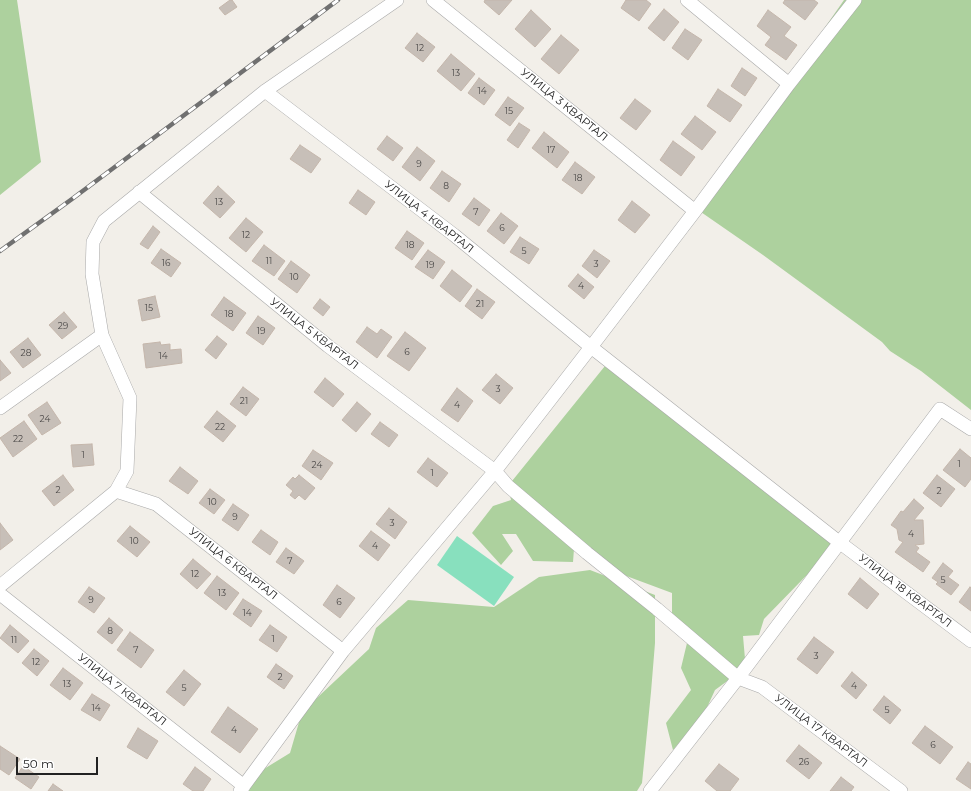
<!DOCTYPE html>
<meta charset="utf-8">
<style>
body{margin:0}
#map{position:relative;width:971px;height:791px;overflow:hidden;background:#f2efe9;font-family:Montserrat,sans-serif}
canvas{display:block}
.scale{position:absolute;left:16px;top:757px;width:82px;height:18px;box-sizing:border-box;border:2px solid #222;border-top:0;padding-left:5px;font-size:12px;line-height:14px;white-space:nowrap;color:#222;-webkit-text-stroke:3px #fff;paint-order:stroke}
</style>
<div id="map">
<canvas width="971" height="791"></canvas>
<div class="scale">50 m</div>
</div>
<script>
const c = document.querySelector('canvas').getContext('2d');
c.lineJoin = 'round';
function paint(path, color) { c.fillStyle = color; c.fill(path, 'evenodd'); }
const shape = rows => new Path2D(rows.map(r => 'M' + r).join(''));
function strokePath(path, color, width, dash) { c.strokeStyle = color; c.lineWidth = width; c.lineCap = dash ? 'butt' : 'round'; c.setLineDash(dash || []); c.stroke(path); }
function write(font, color, halo, rows, align = 'center') {
  c.font = font + ' Montserrat,sans-serif'; c.lineWidth = 3; c.setLineDash([]); c.textBaseline = 'middle'; c.strokeStyle = halo; c.fillStyle = color; for (const [text, x, y, turn = 0] of rows) {
    c.save(); c.translate(x, y); c.rotate((+turn || 0) * Math.PI / 180); c.textAlign = isNaN(turn) ? turn : align; if (halo) c.strokeText(text, 0, 0); c.fillText(text, 0, 0); c.restore();
  }
}
paint(shape([
 [0,0,17,0,41,162,0,195],
 [844,0,971,0,971,410,921,371,890,351,882,342,763,255,698,210],
 [609,361,839,542,764,619,759,635,743,636,745,659,730,679,715,690,704,714,673,750,666,723,691,690,681,668,687,643,672,617,672,593,613,571,574,549,573,562,533,561,516,534,502,534,513,551,501,565,472,533,493,506,511,500,508,486],
 [590,570,655,595,655,643,651,692,642,783,637,791,248,791,259,772,290,753,302,712,369,649,376,628,408,600,494,607,539,577]
]), '#add19e');
paint(shape([
 [457,536,514,577,494,606,437,565]
]), '#88e0be');
const building = shape([
 [230,0,232,0,237,7,225,15,219,8,230,0],
 [485,0,512,0,499,15,484,2,485,0],
 [626,0,646,0,651,4,639,21,621,8,626,0],
 [785,0,814,0,818,3,805,20,783,3,785,0],
 [664,9,679,22,664,41,648,28,664,9],
 [531,10,551,29,535,47,515,29,531,10],
 [768,10,791,27,784,36,797,45,786,60,765,45,771,37,757,26,768,10],
 [685,29,702,40,688,60,672,48,685,29],
 [417,33,435,47,423,62,405,48,417,33],
 [561,35,579,50,559,74,541,59,561,35],
 [451,54,475,74,461,91,437,71,451,54],
 [742,68,757,78,745,96,731,86,742,68],
 [479,78,495,90,484,105,468,93,479,78],
 [718,89,742,105,730,122,707,106,718,89],
 [508,97,524,108,510,126,495,115,508,97],
 [635,99,651,111,636,130,620,118,635,99],
 [695,116,716,132,702,150,681,134,695,116],
 [519,123,530,130,518,148,507,140,519,123],
 [544,132,569,152,557,168,532,148,544,132],
 [387,136,403,148,393,161,377,149,387,136],
 [673,141,695,157,681,176,660,160,673,141],
 [300,145,321,159,311,173,290,159,300,145],
 [417,147,435,161,420,181,402,167,417,147],
 [575,162,595,177,582,194,562,180,575,162],
 [442,171,461,184,449,202,430,188,442,171],
 [218,186,235,202,220,218,203,203,218,186],
 [358,190,375,202,366,215,349,203,358,190],
 [474,198,490,210,479,226,462,214,474,198],
 [632,201,650,215,635,233,618,220,632,201],
 [501,213,518,226,504,244,487,231,501,213],
 [246,218,263,232,246,252,229,238,246,218],
 [153,226,160,232,148,249,140,244,153,226],
 [407,231,424,243,412,260,395,248,407,231],
 [520,237,539,249,529,264,510,252,520,237],
 [264,245,285,261,274,276,252,261,264,245],
 [161,249,181,263,171,277,151,263,161,249],
 [428,250,445,262,433,279,415,267,428,250],
 [594,250,610,261,597,278,582,266,594,250],
 [291,261,310,275,297,293,278,279,291,261],
 [452,270,472,286,460,302,440,286,452,270],
 [578,274,594,287,584,299,568,286,578,274],
 [477,289,495,302,482,319,465,306,477,289],
 [155,296,160,317,142,321,138,300,155,296],
 [224,297,246,313,233,331,211,315,224,297],
 [320,299,330,307,323,316,313,308,320,299],
 [64,312,77,327,62,339,49,325,64,312],
 [258,316,275,328,263,345,246,333,258,316],
 [367,327,377,334,381,329,392,337,377,358,356,342,367,327],
 [405,332,426,348,409,371,387,356,405,332],
 [217,336,227,344,216,359,205,350,217,336],
 [28,338,41,355,23,368,10,352,28,338],
 [160,342,161,345,170,344,170,350,181,349,182,363,146,368,143,344,160,342],
 [0,360,11,373,0,381,0,360],
 [496,374,513,388,500,404,482,390,496,374],
 [325,378,344,394,333,407,314,392,325,378],
 [243,387,259,399,246,416,230,404,243,387],
 [457,388,473,401,458,422,441,410,457,388],
 [47,402,61,423,42,435,28,415,47,402],
 [357,402,371,414,356,432,342,420,357,402],
 [217,411,236,426,223,442,204,427,217,411],
 [24,421,37,439,13,457,0,438,24,421],
 [380,422,398,435,389,447,371,434,380,422],
 [92,444,94,465,73,467,71,445,92,444],
 [960,449,971,458,971,479,965,487,943,470,960,449],
 [313,450,333,463,321,480,302,466,313,450],
 [428,458,448,473,437,487,417,472,428,458],
 [180,467,198,481,188,494,169,481,180,467],
 [63,475,74,490,54,506,42,491,63,475],
 [299,475,315,488,305,500,299,495,295,499,290,495,293,491,286,485,293,477,295,479,299,475],
 [937,475,955,489,941,507,923,493,937,475],
 [210,489,225,500,214,514,199,503,210,489],
 [914,499,924,508,914,520,923,520,924,544,915,545,919,548,916,552,930,562,923,572,895,552,903,542,899,540,897,529,891,525,901,511,903,512,914,499],
 [233,504,249,515,238,531,222,520,233,504],
 [389,508,407,522,395,539,376,524,389,508],
 [0,523,13,540,0,550,0,523],
 [130,526,150,542,137,557,117,541,130,526],
 [261,530,278,542,270,555,252,542,261,530],
 [371,531,390,545,378,561,359,546,371,531],
 [286,548,304,561,294,574,276,562,286,548],
 [193,559,211,574,197,589,180,574,193,559],
 [943,563,953,571,948,577,959,585,951,595,936,584,938,582,932,578,943,563],
 [217,576,239,593,226,610,204,593,217,576],
 [860,578,879,594,867,609,848,594,860,578],
 [337,585,355,598,340,618,323,605,337,585],
 [89,587,105,598,94,613,78,602,89,587],
 [970,587,971,588,971,611,959,602,970,587],
 [243,599,262,611,251,627,233,614,243,599],
 [109,618,123,630,112,644,97,632,109,618],
 [10,625,29,641,18,653,0,638,10,625],
 [270,625,287,637,277,652,259,640,270,625],
 [130,632,154,650,141,668,117,650,130,632],
 [814,637,834,652,817,674,797,659,814,637],
 [34,649,49,661,37,676,22,663,34,649],
 [276,664,293,676,284,689,267,677,276,664],
 [63,668,83,683,70,700,50,685,63,668],
 [184,670,201,684,184,706,166,692,184,670],
 [852,672,867,685,856,699,841,686,852,672],
 [92,694,110,705,100,721,81,710,92,694],
 [884,696,901,710,890,724,873,710,884,696],
 [228,707,258,729,240,753,211,732,228,707],
 [925,726,953,747,940,764,912,743,925,726],
 [138,728,158,741,147,759,127,747,138,728],
 [799,745,822,763,809,779,786,761,799,745],
 [0,746,20,759,9,775,0,769,0,746],
 [968,762,971,764,971,789,956,779,968,762],
 [719,764,739,779,730,791,717,791,705,781,719,764],
 [23,766,39,777,31,789,15,778,23,766],
 [195,767,211,779,203,791,193,791,183,784,195,767],
 [841,777,854,787,851,791,830,791,841,777],
 [53,784,63,791,48,791,53,784]
]);
paint(building, '#c7bfb8');
strokePath(building, '#c4b6ab', 1);
const minor = shape([
 [433,0,695,211],
 [687,0,789,84],
 [265,91,454,235,591,347,839,542,971,641],
 [139,192,328,346,495,471,508,486,587,553,657,609,738,678,762,687,901,791],
 [0,408,102,335],
 [116,491,156,504,343,651],
 [0,586,116,491,127,471,130,398,102,335,92,274,93,242,104,221,265,91,397,0],
 [0,594,244,786],
 [240,791,343,651,495,471,591,347,695,211,789,84,855,0],
 [650,791,738,678,940,409,971,429]
]);
strokePath(minor, '#a9a9a9', 14);
strokePath(minor, '#fff', 13);
const rail = shape([
 [0,251,72,199,338,0]
]);
strokePath(rail, '#707070', 4.5);
strokePath(rail, '#fff', 3, [9]);
write('9px', '#4b4948', null, [
 ["12",420,48],
 ["13",456,73],
 ["14",482,91],
 ["15",509,111],
 ["17",551,150],
 ["9",419,164],
 ["18",578,178],
 ["8",446,186],
 ["13",219,202],
 ["7",476,212],
 ["6",502,228],
 ["12",246,235],
 ["18",410,245],
 ["5",524,251],
 ["11",269,261],
 ["16",166,263],
 ["3",596,264],
 ["19",430,265],
 ["10",294,277],
 ["4",581,286],
 ["21",480,304],
 ["15",149,308],
 ["18",229,314],
 ["29",63,326],
 ["19",261,331],
 ["6",407,352],
 ["28",26,353],
 ["14",163,356],
 ["3",498,389],
 ["21",244,401],
 ["4",457,405],
 ["24",45,419],
 ["22",220,427],
 ["22",18,439],
 ["1",83,455],
 ["1",959,464],
 ["24",317,465],
 ["1",432,473],
 ["2",58,490],
 ["2",939,491],
 ["10",212,502],
 ["9",235,517],
 ["3",392,523],
 ["4",911,534],
 ["10",134,541],
 ["4",375,546],
 ["7",290,561],
 ["12",195,574],
 ["5",943,580],
 ["13",222,593],
 ["9",91,600],
 ["6",339,602],
 ["14",247,613],
 ["8",110,631],
 ["1",273,639],
 ["11",14,640],
 ["7",136,650],
 ["3",816,656],
 ["12",36,662],
 ["2",280,677],
 ["13",67,684],
 ["4",854,686],
 ["5",184,688],
 ["14",96,708],
 ["5",887,710],
 ["4",234,730],
 ["6",933,745],
 ["26",804,762]
]);
write('11px', '#222', '#fff', [
 ["УЛИЦА 3 КВАРТАЛ",564,105,39],
 ["УЛИЦА 4 КВАРТАЛ",429,217,38],
 ["УЛИЦА 5 КВАРТАЛ",314,334,38],
 ["УЛИЦА 6 КВАРТАЛ",233,564,38],
 ["УЛИЦА 18 КВАРТАЛ",905,591,37],
 ["УЛИЦА 7 КВАРТАЛ",122,690,38],
 ["УЛИЦА 17 КВАРТАЛ",821,731,37]
]);
</script>
